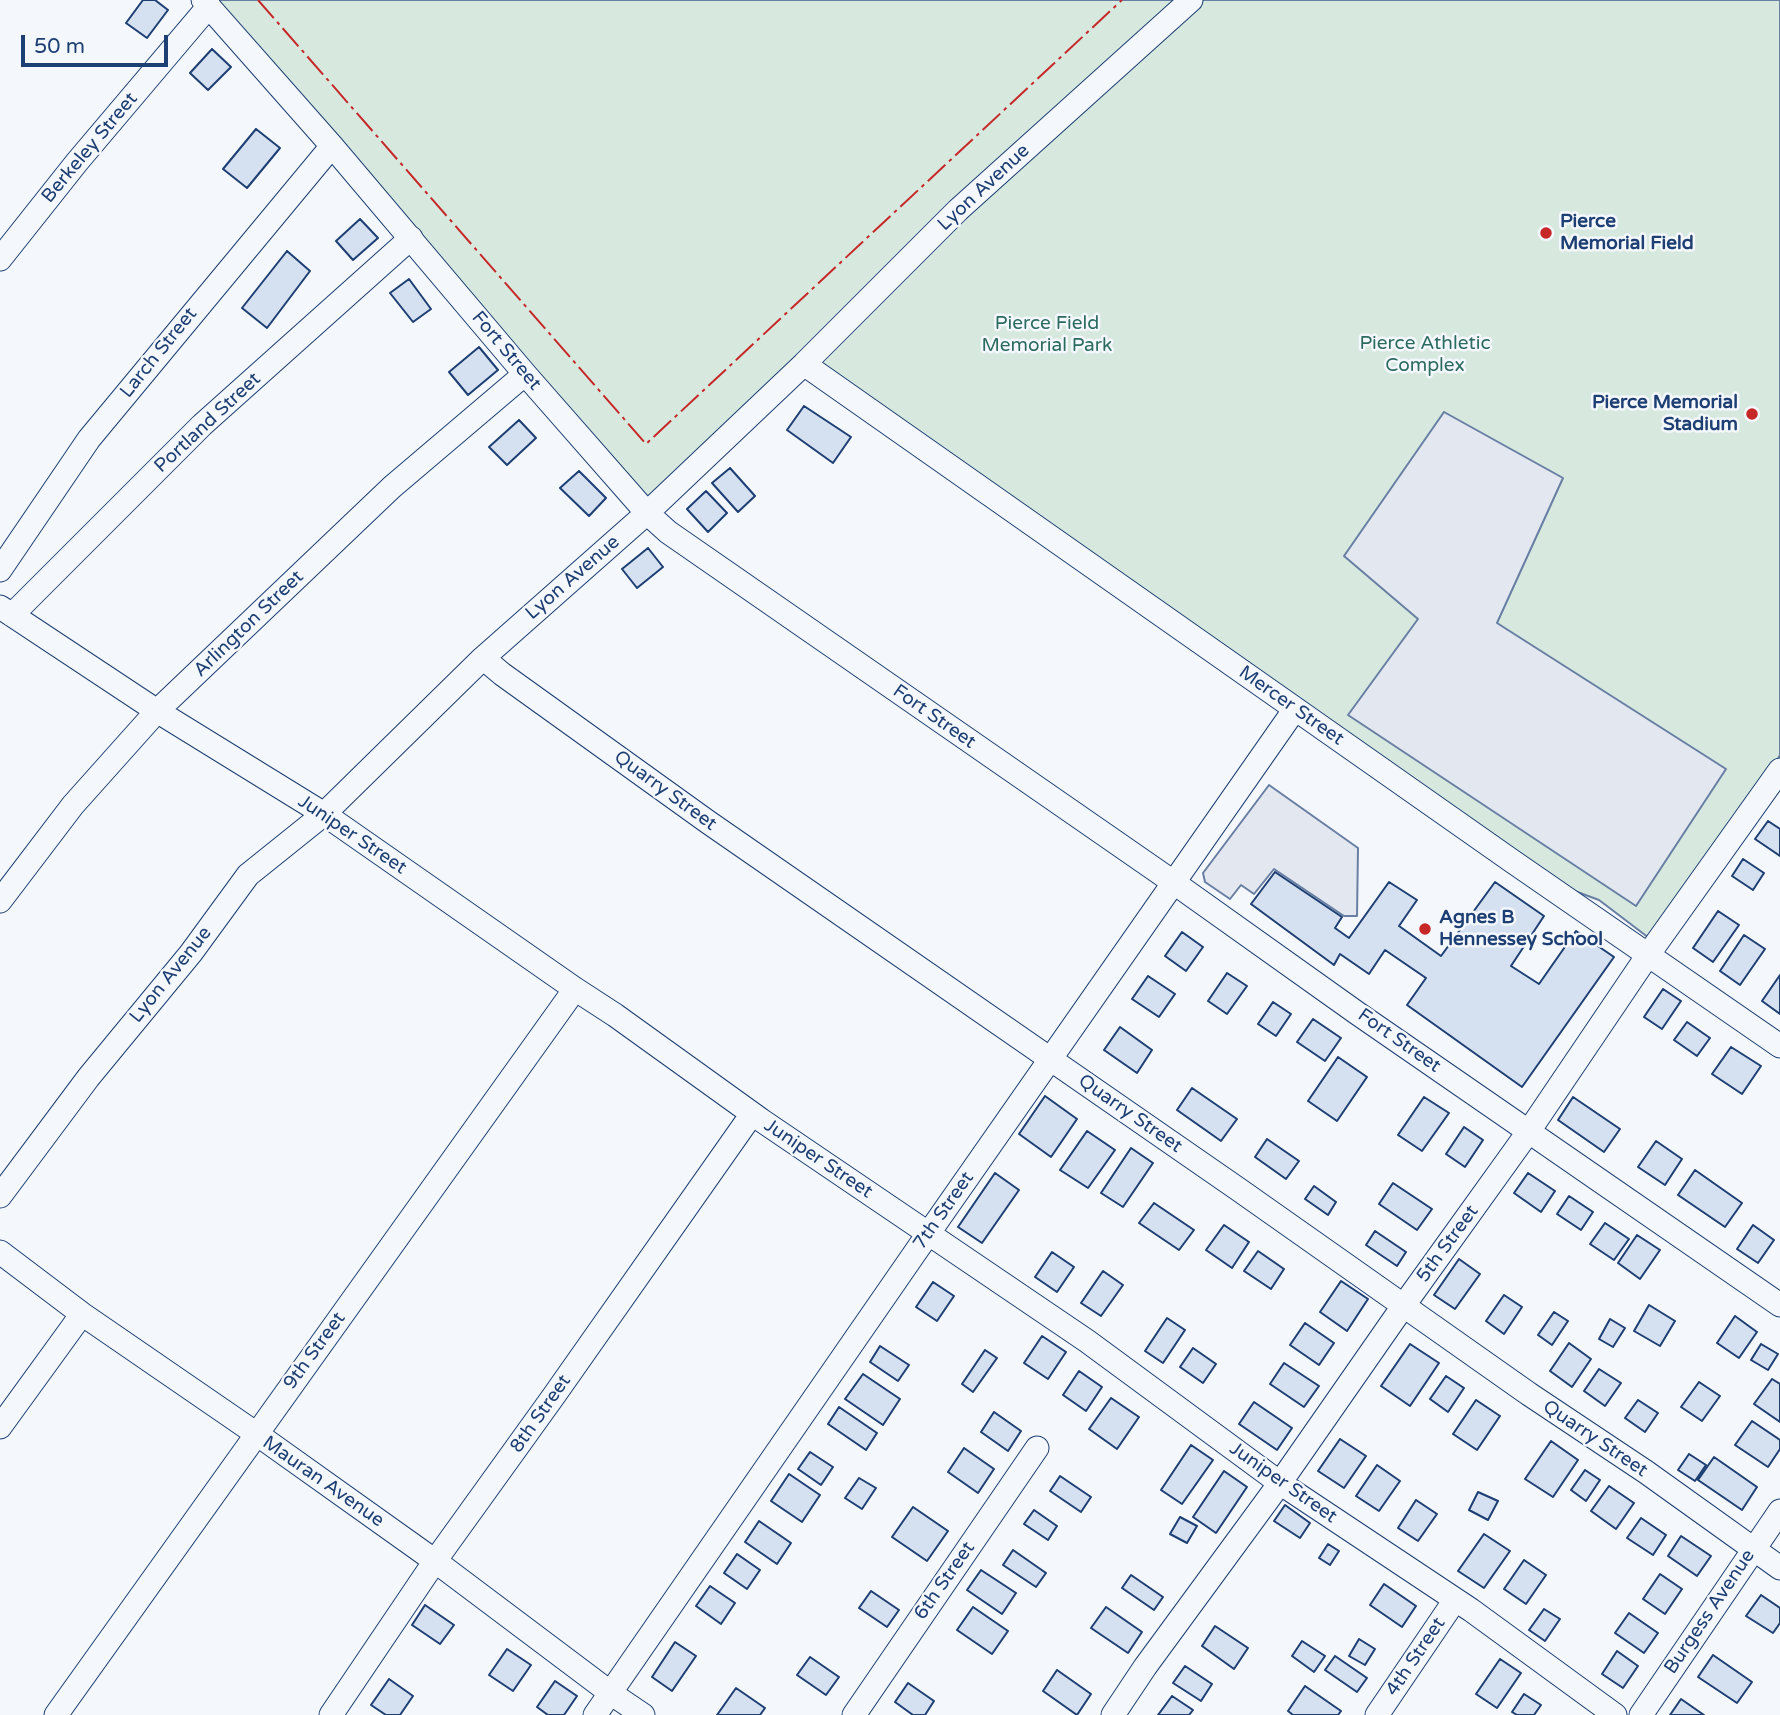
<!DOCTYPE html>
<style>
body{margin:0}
#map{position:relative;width:1780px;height:1715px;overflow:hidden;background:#f4f7fb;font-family:"Varela Round",sans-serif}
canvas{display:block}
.scale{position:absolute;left:21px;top:35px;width:147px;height:32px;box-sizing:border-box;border:4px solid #1d3f73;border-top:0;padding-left:9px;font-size:21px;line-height:24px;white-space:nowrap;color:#1d3f73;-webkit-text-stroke:5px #f4f7fb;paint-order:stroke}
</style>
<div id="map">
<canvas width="1780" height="1715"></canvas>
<div class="scale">50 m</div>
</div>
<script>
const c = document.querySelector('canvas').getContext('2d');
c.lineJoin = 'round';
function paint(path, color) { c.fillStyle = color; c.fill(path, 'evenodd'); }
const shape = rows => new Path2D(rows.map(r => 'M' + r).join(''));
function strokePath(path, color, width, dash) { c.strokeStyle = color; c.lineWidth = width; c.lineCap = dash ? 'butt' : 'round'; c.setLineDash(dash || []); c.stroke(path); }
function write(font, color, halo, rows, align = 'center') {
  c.font = font + ' "Varela Round",sans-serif'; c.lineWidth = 5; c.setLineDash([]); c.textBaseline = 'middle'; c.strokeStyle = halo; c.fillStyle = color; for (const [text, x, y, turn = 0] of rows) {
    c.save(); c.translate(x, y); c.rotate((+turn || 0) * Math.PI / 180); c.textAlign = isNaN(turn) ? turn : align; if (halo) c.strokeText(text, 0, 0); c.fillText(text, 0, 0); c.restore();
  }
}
const green = shape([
 [206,0,1780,0,1780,755,1774,767,1653,941,1599,900,1572,890,809,360,648,504,206,0]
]);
paint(green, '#d7e8df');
strokePath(green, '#687fa3', 2);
const parking = shape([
 [1444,412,1563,478,1497,623,1726,769,1636,906,1348,715,1418,619,1344,556,1444,412],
 [1269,785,1358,848,1357,916,1344,916,1274,869,1254,894,1241,885,1230,899,1205,882,1203,873,1269,785]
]);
paint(parking, '#e3e8f0');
strokePath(parking, '#687fa3', 2);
const building = shape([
 [143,0,155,0,168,10,147,38,126,23,143,0],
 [212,49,231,67,208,90,190,73,212,49],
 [256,129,280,148,247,188,223,169,256,129],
 [360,219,378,238,353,260,336,241,360,219],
 [287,251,310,271,267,328,242,308,287,251],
 [409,279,431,309,413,322,390,293,409,279],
 [479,347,498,370,468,395,449,372,479,347],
 [804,406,851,437,833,463,787,430,804,406],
 [519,420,536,438,507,465,489,447,519,420],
 [730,468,755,496,738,512,712,483,730,468],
 [579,471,606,498,589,516,560,488,579,471],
 [706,491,727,513,708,532,687,509,706,491],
 [648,548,663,567,637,588,622,569,648,548],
 [1768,821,1780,829,1780,856,1755,839,1768,821],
 [1743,859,1764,873,1753,890,1732,876,1743,859],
 [1275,872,1342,917,1335,928,1349,938,1389,882,1417,900,1399,926,1441,956,1495,882,1544,916,1511,966,1539,984,1576,931,1614,957,1522,1087,1407,1005,1426,978,1385,950,1369,974,1340,954,1334,965,1251,904,1275,872],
 [1718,911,1739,925,1713,962,1693,948,1718,911],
 [1182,932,1203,947,1186,971,1165,956,1182,932],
 [1744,935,1765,949,1740,985,1720,971,1744,935],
 [1227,973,1247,986,1227,1014,1208,1001,1227,973],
 [1780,975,1780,1014,1762,1001,1780,975],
 [1148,976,1175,994,1159,1017,1132,999,1148,976],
 [1663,989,1681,1001,1662,1029,1644,1017,1663,989],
 [1273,1002,1291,1014,1276,1036,1258,1024,1273,1002],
 [1313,1019,1341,1038,1325,1061,1297,1042,1313,1019],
 [1687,1022,1710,1038,1697,1056,1674,1040,1687,1022],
 [1120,1027,1152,1050,1137,1073,1104,1050,1120,1027],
 [1731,1047,1761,1066,1742,1094,1712,1074,1731,1047],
 [1338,1057,1367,1077,1337,1121,1308,1101,1338,1057],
 [1192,1088,1237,1119,1221,1141,1177,1110,1192,1088],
 [1045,1096,1077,1119,1051,1157,1019,1134,1045,1096],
 [1424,1097,1449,1113,1422,1151,1398,1135,1424,1097],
 [1573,1097,1620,1129,1604,1152,1558,1120,1573,1097],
 [1464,1127,1483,1140,1465,1167,1446,1154,1464,1127],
 [1087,1131,1115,1150,1088,1188,1060,1170,1087,1131],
 [1267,1139,1299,1161,1286,1179,1255,1157,1267,1139],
 [1656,1141,1682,1159,1665,1185,1638,1167,1656,1141],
 [1131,1148,1153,1163,1123,1207,1101,1193,1131,1148],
 [1695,1170,1742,1203,1725,1227,1678,1195,1695,1170],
 [995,1173,1019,1190,982,1243,958,1227,995,1173],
 [1528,1173,1555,1191,1541,1212,1514,1193,1528,1173],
 [1393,1183,1432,1209,1417,1230,1379,1204,1393,1183],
 [1314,1186,1336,1202,1328,1215,1305,1199,1314,1186],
 [1569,1196,1593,1212,1581,1230,1557,1214,1569,1196],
 [1154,1203,1194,1230,1179,1250,1139,1223,1154,1203],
 [1605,1223,1629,1239,1614,1260,1590,1244,1605,1223],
 [1224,1225,1249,1242,1232,1268,1206,1250,1224,1225],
 [1753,1225,1774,1240,1758,1263,1737,1249,1753,1225],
 [1375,1231,1406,1252,1397,1266,1366,1245,1375,1231],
 [1637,1235,1660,1250,1640,1279,1618,1263,1637,1235],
 [1258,1251,1284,1269,1271,1289,1244,1271,1258,1251],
 [1052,1252,1074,1267,1057,1292,1035,1277,1052,1252],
 [1459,1259,1480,1274,1455,1309,1434,1295,1459,1259],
 [1103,1271,1123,1285,1101,1316,1081,1303,1103,1271],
 [1341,1281,1368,1299,1347,1331,1320,1312,1341,1281],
 [933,1282,954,1296,937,1321,916,1307,933,1282],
 [1504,1295,1522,1307,1504,1334,1486,1321,1504,1295],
 [1649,1305,1675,1321,1660,1346,1634,1331,1649,1305],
 [1554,1312,1568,1321,1552,1345,1538,1335,1554,1312],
 [1735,1316,1757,1332,1739,1358,1717,1343,1735,1316],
 [1167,1318,1185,1330,1163,1363,1145,1351,1167,1318],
 [1610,1319,1625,1328,1613,1347,1599,1339,1610,1319],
 [1305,1323,1334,1343,1319,1365,1290,1345,1305,1323],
 [1042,1336,1066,1352,1048,1379,1024,1363,1042,1336],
 [1569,1343,1591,1359,1572,1387,1550,1371,1569,1343],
 [1410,1344,1439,1363,1410,1406,1381,1386,1410,1344],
 [1761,1344,1778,1354,1768,1370,1751,1360,1761,1344],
 [880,1346,909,1365,898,1381,870,1362,880,1346],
 [1193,1348,1216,1364,1203,1383,1180,1367,1193,1348],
 [985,1350,997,1358,973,1392,962,1384,985,1350],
 [1284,1363,1319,1386,1304,1407,1270,1384,1284,1363],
 [1599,1369,1621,1383,1605,1406,1584,1391,1599,1369],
 [1079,1371,1102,1387,1086,1411,1063,1395,1079,1371],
 [863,1374,900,1399,883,1425,845,1399,863,1374],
 [1446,1376,1464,1388,1448,1412,1430,1399,1446,1376],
 [1772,1379,1780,1384,1780,1422,1754,1404,1772,1379],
 [1699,1382,1720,1396,1702,1421,1681,1407,1699,1382],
 [1111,1398,1139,1417,1117,1449,1089,1429,1111,1398],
 [1476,1400,1500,1416,1477,1450,1453,1434,1476,1400],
 [1638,1400,1658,1413,1645,1432,1625,1418,1638,1400],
 [1254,1402,1292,1428,1277,1450,1239,1424,1254,1402],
 [839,1407,877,1433,866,1450,828,1424,839,1407],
 [994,1412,1021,1431,1008,1451,981,1432,994,1412],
 [1752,1421,1780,1440,1780,1449,1768,1467,1735,1445,1752,1421],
 [1340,1439,1366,1456,1344,1488,1318,1471,1340,1439],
 [1551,1441,1578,1460,1553,1497,1525,1479,1551,1441],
 [1191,1445,1213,1460,1182,1504,1161,1490,1191,1445],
 [964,1448,994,1469,978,1493,948,1472,964,1448],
 [810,1452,833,1467,821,1485,798,1469,810,1452],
 [1689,1454,1706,1465,1695,1481,1678,1470,1689,1454],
 [1714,1457,1757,1487,1742,1510,1698,1480,1714,1457],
 [1377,1465,1400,1481,1379,1511,1356,1496,1377,1465],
 [1585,1470,1600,1480,1586,1501,1571,1490,1585,1470],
 [1224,1471,1247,1487,1216,1533,1193,1517,1224,1471],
 [789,1474,820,1495,802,1522,771,1501,789,1474],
 [1060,1476,1091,1497,1081,1512,1050,1491,1060,1476],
 [859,1478,876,1488,862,1509,845,1498,859,1478],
 [1609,1486,1634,1503,1616,1529,1591,1511,1609,1486],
 [1478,1492,1498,1501,1488,1520,1469,1510,1478,1492],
 [1416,1500,1437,1514,1418,1541,1398,1528,1416,1500],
 [1285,1505,1310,1523,1300,1538,1274,1521,1285,1505],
 [913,1507,948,1531,927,1561,892,1537,913,1507],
 [1034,1510,1057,1526,1048,1540,1024,1524,1034,1510],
 [1180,1517,1197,1526,1187,1543,1170,1534,1180,1517],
 [1641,1518,1666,1535,1653,1555,1627,1538,1641,1518],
 [759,1521,791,1543,777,1564,745,1542,759,1521],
 [1484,1534,1510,1551,1484,1588,1458,1571,1484,1534],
 [1681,1536,1711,1556,1697,1576,1668,1556,1681,1536],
 [1328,1544,1339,1551,1330,1565,1319,1558,1328,1544],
 [1013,1550,1046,1573,1036,1587,1003,1565,1013,1550],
 [737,1554,760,1570,747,1589,724,1573,737,1554],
 [1524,1560,1546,1575,1526,1604,1504,1589,1524,1560],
 [981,1570,1016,1593,1002,1614,967,1590,981,1570],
 [1660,1574,1682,1589,1665,1614,1643,1599,1660,1574],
 [1131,1575,1163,1597,1154,1610,1122,1588,1131,1575],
 [1384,1584,1416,1606,1402,1627,1370,1605,1384,1584],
 [710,1586,735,1603,721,1624,696,1606,710,1586],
 [871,1591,899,1610,887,1627,859,1608,871,1591],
 [1761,1595,1780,1608,1780,1623,1773,1633,1746,1616,1761,1595],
 [425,1605,454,1625,440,1644,412,1625,425,1605],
 [973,1607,1008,1631,992,1654,957,1630,973,1607],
 [1106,1607,1142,1632,1128,1653,1091,1628,1106,1607],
 [1544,1609,1560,1619,1545,1641,1529,1630,1544,1609],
 [1629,1613,1658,1633,1644,1653,1615,1633,1629,1613],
 [1215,1626,1248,1648,1234,1669,1202,1646,1215,1626],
 [1359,1639,1375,1649,1365,1665,1349,1656,1359,1639],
 [1302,1641,1325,1656,1314,1672,1292,1656,1302,1641],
 [675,1642,696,1656,672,1691,652,1677,675,1642],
 [507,1649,531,1665,513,1691,489,1675,507,1649],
 [1617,1651,1638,1666,1623,1688,1602,1674,1617,1651],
 [1713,1655,1752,1682,1737,1703,1698,1677,1713,1655],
 [1335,1656,1367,1678,1357,1692,1325,1670,1335,1656],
 [810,1657,839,1677,826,1695,797,1675,810,1657],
 [1500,1659,1521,1673,1497,1708,1476,1694,1500,1659],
 [1185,1666,1212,1684,1201,1701,1173,1683,1185,1666],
 [1057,1670,1091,1694,1077,1715,1043,1691,1057,1670],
 [389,1679,413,1696,400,1715,386,1715,371,1705,389,1679],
 [555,1681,577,1696,564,1715,548,1715,537,1707,555,1681],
 [908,1683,934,1701,925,1715,913,1715,895,1702,908,1683],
 [1305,1686,1341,1711,1338,1715,1293,1715,1288,1711,1305,1686],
 [736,1688,765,1708,760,1715,717,1715,736,1688],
 [1524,1694,1541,1705,1534,1715,1517,1715,1512,1712,1524,1694],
 [1172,1696,1193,1710,1189,1715,1158,1715,1172,1696],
 [1681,1699,1704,1715,1670,1715,1681,1699]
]);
paint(building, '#d5e0f0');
strokePath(building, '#1d3f73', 2);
const minor = shape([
 [203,0,332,146,525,374,647,513,668,532,1173,882,1357,1013,1780,1305],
 [0,259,77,162,209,6],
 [804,364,1512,861,1780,1046],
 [0,570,89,439,332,146],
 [0,607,157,711,324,814,575,989,615,1015,761,1120,1087,1341,1280,1483,1471,1610,1615,1715],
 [12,615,202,425,411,238],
 [483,658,502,674,708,822,1238,1189,1529,1394,1646,1472,1780,1568],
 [0,901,73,805,157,711,392,487,525,374],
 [0,1196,88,1078,191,953,248,875,324,814,483,658,647,513,804,364,958,210,1191,0],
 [0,1252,82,1314,261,1437,435,1561,612,1694,643,1715],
 [0,1427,82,1314],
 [56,1715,575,989],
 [331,1715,435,1561,553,1397,752,1114],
 [595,1715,919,1247,1295,709],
 [854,1715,1037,1448],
 [1113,1715,1145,1667,1280,1483,1404,1305,1529,1131,1648,955,1780,770],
 [1377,1715,1455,1600],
 [1641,1715,1780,1511]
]);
strokePath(minor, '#1d3f73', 25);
strokePath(minor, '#f4f7fb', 23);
strokePath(shape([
 [258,0,646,444,1122,0]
]), '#c62828', 2, [24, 5, 3.5, 5]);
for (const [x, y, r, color] of [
 [1546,233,7,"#c62828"],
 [1752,414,7,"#c62828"],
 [1425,929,7,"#c62828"]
]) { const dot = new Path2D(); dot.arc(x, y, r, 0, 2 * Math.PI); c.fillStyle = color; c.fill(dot); strokePath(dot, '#f4f7fb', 2.5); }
write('19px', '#1d3f73', '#f4f7fb', [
 ["Berkeley Street",90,148,-50],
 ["Lyon Avenue",984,188,-43],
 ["Fort Street",506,351,50],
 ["Larch Street",159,353,-51],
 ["Portland Street",208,423,-43],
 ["Lyon Avenue",573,578,-41],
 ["Arlington Street",249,624,-44],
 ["Mercer Street",1291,706,35],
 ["Fort Street",934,717,35],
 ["Quarry Street",665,791,36],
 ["Juniper Street",352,835,34],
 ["Lyon Avenue",171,975,-51],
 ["Fort Street",1399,1041,35],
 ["Quarry Street",1130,1114,35],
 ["Juniper Street",818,1159,34],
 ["7th Street",944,1211,-55],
 ["5th Street",1448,1244,-54],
 ["9th Street",315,1351,-54],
 ["8th Street",541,1414,-55],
 ["Quarry Street",1595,1439,34],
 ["Mauran Avenue",323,1482,35],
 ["Juniper Street",1283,1483,35],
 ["6th Street",945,1581,-55],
 ["Burgess Avenue",1710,1612,-56],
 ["4th Street",1416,1657,-56]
]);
write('bold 19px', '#1d3f73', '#f4f7fb', [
 ["Pierce",1560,222],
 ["Memorial Field",1560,244],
 ["Pierce Memorial",1738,403,"right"],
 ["Stadium",1738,425,"right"],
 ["Agnes B",1439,918],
 ["Hennessey School",1439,940]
], 'left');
write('19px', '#2c6c60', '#f4f7fb', [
 ["Pierce Field",1047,324],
 ["Memorial Park",1047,346],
 ["Pierce Athletic",1425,344],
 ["Complex",1425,366]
]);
</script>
